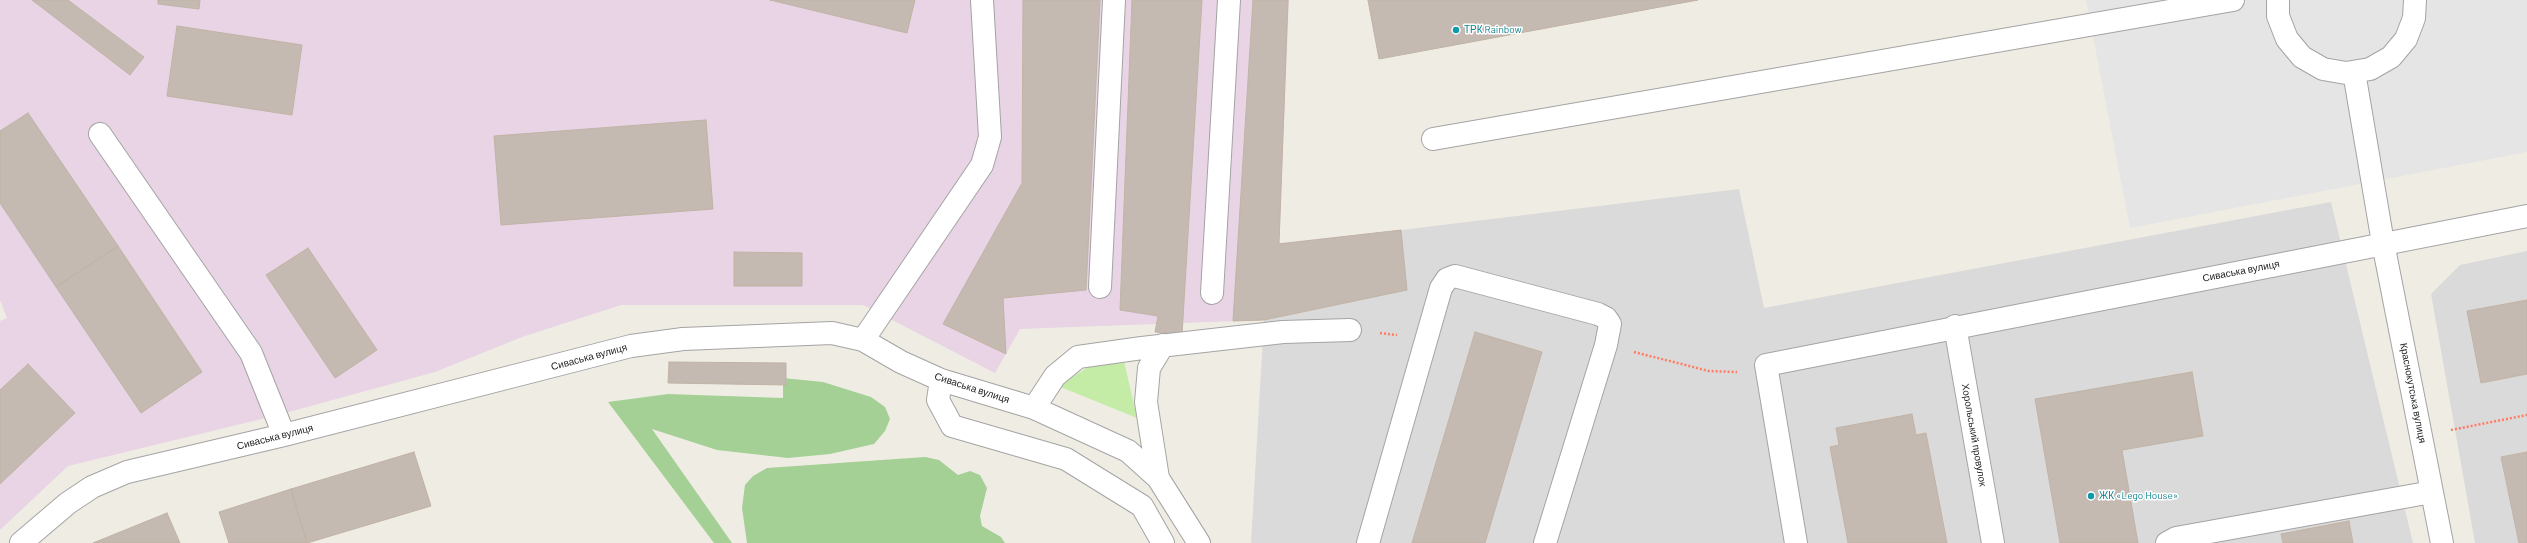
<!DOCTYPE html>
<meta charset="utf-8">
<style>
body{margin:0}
canvas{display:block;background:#efece3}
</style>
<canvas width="2527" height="543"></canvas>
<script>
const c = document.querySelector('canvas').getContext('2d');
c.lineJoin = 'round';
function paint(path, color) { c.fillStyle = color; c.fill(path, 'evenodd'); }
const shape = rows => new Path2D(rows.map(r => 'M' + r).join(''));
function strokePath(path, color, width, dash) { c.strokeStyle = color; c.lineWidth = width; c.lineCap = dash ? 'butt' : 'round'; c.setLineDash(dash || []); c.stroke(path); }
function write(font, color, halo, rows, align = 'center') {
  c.font = font + ' Barlow,sans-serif'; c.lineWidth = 3; c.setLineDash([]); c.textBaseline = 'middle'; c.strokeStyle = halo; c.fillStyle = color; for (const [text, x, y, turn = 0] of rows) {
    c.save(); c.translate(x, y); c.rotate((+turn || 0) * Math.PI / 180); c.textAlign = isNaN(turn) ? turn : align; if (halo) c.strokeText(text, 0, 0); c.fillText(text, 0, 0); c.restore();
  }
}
paint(shape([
 [1739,189,1764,308,2331,202,2413,543,1251,543,1264,320,1407,290,1401,230],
 [2527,251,2527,543,2475,543,2431,294,2460,265]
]), '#dbdada');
paint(shape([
 [0,0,1289,0,1279,243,1401,230,1407,290,1264,320,1020,329,995,373,863,305,621,305,522,337,435,372,278,415,68,466,0,530,0,321,7,318,0,300]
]), '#e8d4e4');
paint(shape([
 [1124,361,1137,418,1058,386,1093,364]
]), '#c5eca6');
paint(shape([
 [783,378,823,382,871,397,885,407,890,419,885,431,874,444,830,454,788,458,717,450,652,429,732,543,714,543,608,402,668,394,783,398],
 [925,457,939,460,958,475,970,471,980,475,987,488,980,516,982,526,1001,537,1005,543,747,543,742,508,745,485,753,476,767,468]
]), '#a4d096');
paint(shape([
 [2086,0,2527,0,2527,152,2130,228]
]), '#e5e5e5');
const building = shape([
 [32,0,68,0,144,57,130,75,32,0],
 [158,0,200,0,199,9,158,4,158,0],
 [770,0,915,0,907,33,770,0],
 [1023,0,1100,0,1086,290,1003,298,1006,354,943,324,1022,183,1023,0],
 [1132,0,1202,0,1182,335,1155,332,1158,316,1120,310,1132,0],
 [1253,0,1288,0,1279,244,1401,230,1407,290,1264,320,1233,321,1253,0],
 [1368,0,1698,0,1379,59,1368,0],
 [177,26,302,45,292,115,167,96,177,26],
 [28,113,118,246,56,287,0,203,0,131,28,113],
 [706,120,713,209,501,225,494,136,706,120],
 [118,246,202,372,141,413,56,287,118,246],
 [308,248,377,350,335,378,266,275,308,248],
 [734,252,802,253,802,286,734,286,734,252],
 [2527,300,2527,374,2481,383,2467,311,2527,300],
 [1475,332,1542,352,1485,543,1412,543,1475,332],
 [669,362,786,363,786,385,668,383,669,362],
 [28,364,75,413,0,484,0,390,28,364],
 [2192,372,2203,436,2122,450,2138,543,2060,543,2035,399,2192,372],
 [1912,414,1916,435,1926,433,1947,543,1848,543,1830,447,1839,445,1836,428,1912,414],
 [414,452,431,506,307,543,291,489,414,452],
 [2527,452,2527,543,2519,543,2501,457,2527,452],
 [291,489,307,543,229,543,219,512,291,489],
 [167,513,180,543,93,543,167,513],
 [2349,521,2353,543,2283,543,2281,534,2349,521]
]);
paint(building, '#c4bab2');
strokePath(building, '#c1b3a5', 1);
const minor = shape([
 [2278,0,2278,16,2287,39,2302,57,2323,69,2346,73,2370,69,2391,57,2406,39,2414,18,2415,0],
 [2354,72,2383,243,2442,543],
 [100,134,251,353,284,435],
 [1433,139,2233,0],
 [1100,287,1114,0],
 [1212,293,1229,0],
 [1955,326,1993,543],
 [863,340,982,165,990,137,982,0],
 [941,380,938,400,952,426,1066,459,1142,506,1163,543],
 [1034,408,1055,376,1078,357,1142,348,1283,332,1350,330],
 [1158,478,1146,402,1149,368,1163,345],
 [21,543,68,503,92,487,127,472,284,435,631,346,683,339,832,333,863,340,901,362,941,380,1034,408,1128,451,1158,478,1199,543],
 [1368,543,1441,288,1447,279,1455,276,1598,314,1606,318,1610,324,1606,345,1545,543],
 [1796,543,1766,365,2527,216],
 [2167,543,2176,538,2432,492]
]);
strokePath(minor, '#a4a4a4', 24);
strokePath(shape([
 [1380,333,1397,335],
 [1634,352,1709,371,1737,372],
 [2451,430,2527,415]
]), '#ff7c64', 2.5, [2, 2]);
strokePath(minor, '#fff', 22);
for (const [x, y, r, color] of [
 [1456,30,4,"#0f9aa8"],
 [2091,496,4,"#0f9aa8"]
]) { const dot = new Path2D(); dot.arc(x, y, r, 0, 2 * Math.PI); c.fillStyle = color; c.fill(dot); strokePath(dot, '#fff', 1.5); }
write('10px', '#0d838f', '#fff', [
 ["ТРК Rainbow",1464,30],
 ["ЖК «Lego House»",2099,496]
], 'left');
write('10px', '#1d1d1d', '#fff', [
 ["Сиваська вулиця",2241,271,-11],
 ["Сиваська вулиця",589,357,-15],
 ["Сиваська вулиця",972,388,18],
 ["Краснокутська вулиця",2413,393,79],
 ["Хорольський провулок",1974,435,80],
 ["Сиваська вулиця",275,437,-14]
]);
</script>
